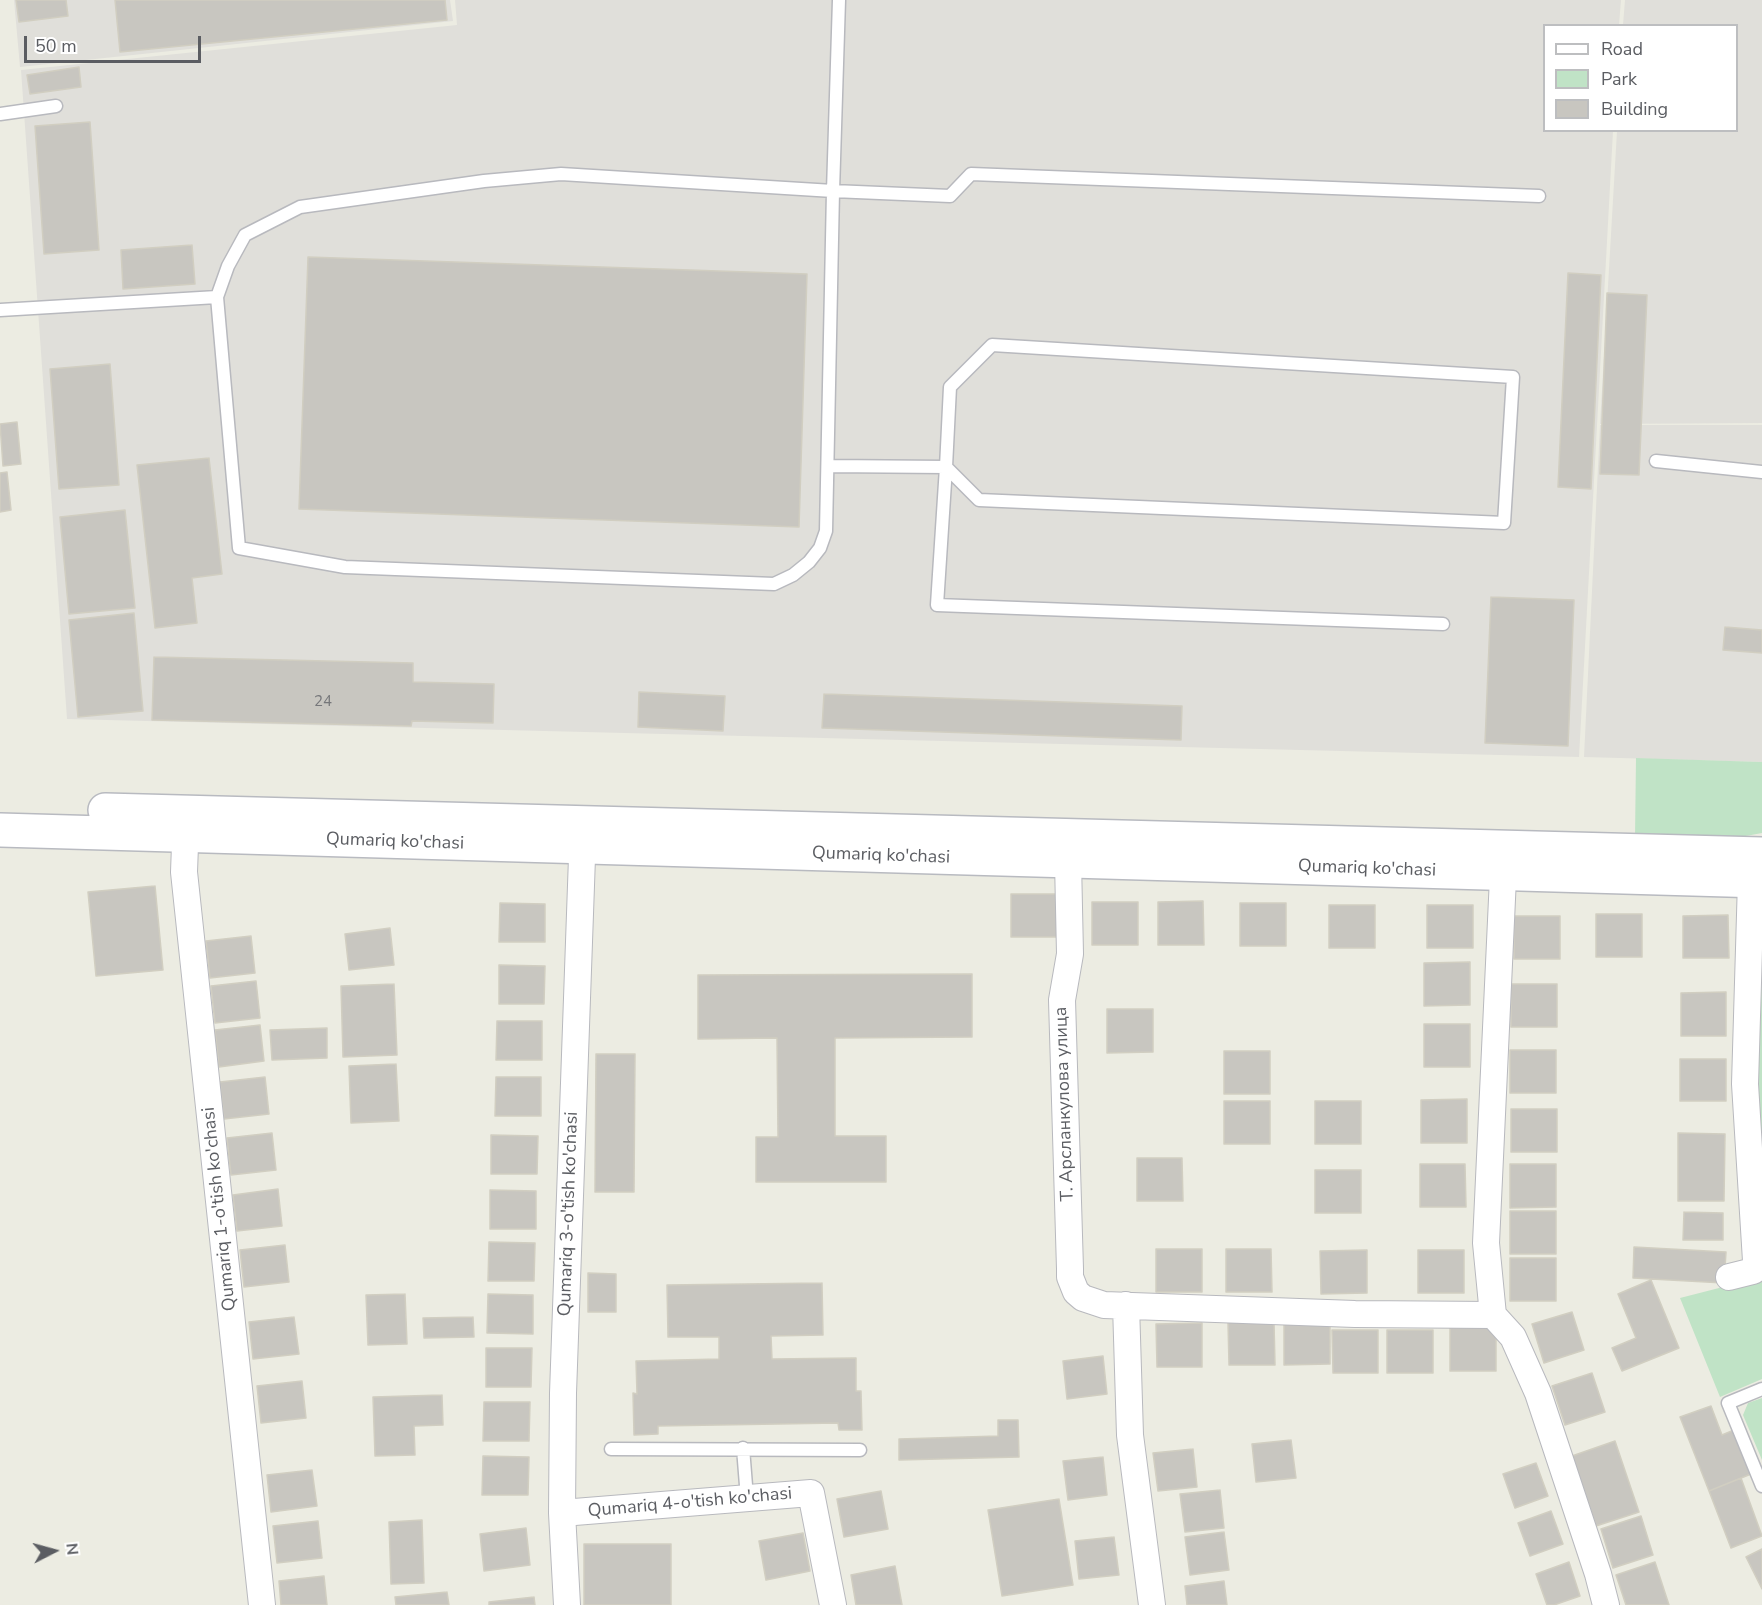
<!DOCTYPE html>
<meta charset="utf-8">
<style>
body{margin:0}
#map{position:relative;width:1762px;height:1605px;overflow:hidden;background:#ecece2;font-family:"Nunito Sans",sans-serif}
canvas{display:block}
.legend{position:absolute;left:1543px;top:24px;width:195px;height:108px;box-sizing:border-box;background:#fff;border:2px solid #bdbec0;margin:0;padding:8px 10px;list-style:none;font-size:18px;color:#5b5d62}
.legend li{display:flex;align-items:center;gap:12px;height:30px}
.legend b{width:30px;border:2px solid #bdbec0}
.north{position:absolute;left:24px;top:1521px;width:60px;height:60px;-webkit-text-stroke:4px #fff;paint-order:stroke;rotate:84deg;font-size:16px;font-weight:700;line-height:24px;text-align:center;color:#5b5d62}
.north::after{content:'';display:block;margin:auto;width:21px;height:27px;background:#5b5d62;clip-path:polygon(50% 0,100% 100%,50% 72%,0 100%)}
.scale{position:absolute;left:24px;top:36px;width:177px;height:27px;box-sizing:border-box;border:3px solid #5b5d62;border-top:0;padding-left:8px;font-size:18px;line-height:21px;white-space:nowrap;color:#5b5d62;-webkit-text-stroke:4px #fff;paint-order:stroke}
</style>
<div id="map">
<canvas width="1762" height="1605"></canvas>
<ul class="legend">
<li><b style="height:8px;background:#fff"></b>Road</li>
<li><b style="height:16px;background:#c0e3c6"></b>Park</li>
<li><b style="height:16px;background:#c8c6c0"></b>Building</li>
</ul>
<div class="north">N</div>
<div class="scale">50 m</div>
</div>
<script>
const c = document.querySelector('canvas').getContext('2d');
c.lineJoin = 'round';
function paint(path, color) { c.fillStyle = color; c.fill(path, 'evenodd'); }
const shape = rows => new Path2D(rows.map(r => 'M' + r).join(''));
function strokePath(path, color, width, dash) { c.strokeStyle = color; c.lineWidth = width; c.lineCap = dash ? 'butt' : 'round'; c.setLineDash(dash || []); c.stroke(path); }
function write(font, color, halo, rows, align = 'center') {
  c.font = font + ' "Nunito Sans",sans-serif'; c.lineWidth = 4.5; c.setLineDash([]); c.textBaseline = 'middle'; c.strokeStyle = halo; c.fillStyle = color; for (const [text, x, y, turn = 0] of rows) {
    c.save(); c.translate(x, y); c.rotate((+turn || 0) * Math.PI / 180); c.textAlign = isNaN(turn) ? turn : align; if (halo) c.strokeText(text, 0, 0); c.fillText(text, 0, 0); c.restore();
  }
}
paint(shape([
 [14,0,450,0,453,21,20,67],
 [455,0,1621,0,1619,25,1544,26,1544,130,1613,131,1579,757,67,719,21,70,457,25],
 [1625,0,1762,0,1762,423,1600,424,1617,131,1736,130,1736,26,1623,25],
 [1600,425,1762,425,1762,762,1584,757]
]), '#e0dfda');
paint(shape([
 [1636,758,1762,762,1762,833,1735,838,1635,837],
 [1762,977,1762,1173,1759,1145,1759,1053],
 [1762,1277,1762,1379,1720,1397,1680,1298],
 [1762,1398,1762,1460,1743,1415,1748,1403]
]), '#c0e3c6');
const building = shape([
 [16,0,66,0,68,16,19,22,16,0],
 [115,0,445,0,447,20,120,52,115,0],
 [79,67,81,87,30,94,27,75,79,67],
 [90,122,99,250,44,254,35,126,90,122],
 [192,245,195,284,123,289,121,250,192,245],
 [308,257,807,274,799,527,299,509,308,257],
 [1568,273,1601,275,1591,489,1558,487,1568,273],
 [1607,293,1647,295,1639,475,1600,474,1607,293],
 [110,364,119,485,59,489,50,369,110,364],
 [17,422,21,464,3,466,0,424,17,422],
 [209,458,222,574,192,578,197,623,155,628,137,465,209,458],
 [7,472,11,510,0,512,0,473,7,472],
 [125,510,135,608,69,614,60,517,125,510],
 [1491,597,1574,600,1568,746,1485,743,1491,597],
 [134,613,143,711,78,717,69,620,134,613],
 [1725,627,1762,630,1762,653,1723,650,1725,627],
 [154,657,413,663,413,682,494,684,493,723,412,721,411,726,152,720,154,657],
 [639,692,725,696,723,731,638,727,639,692],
 [824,694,1182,706,1181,740,822,728,824,694],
 [155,886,163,970,96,976,88,892,155,886],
 [1011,894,1057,894,1057,937,1011,937,1011,894],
 [1203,901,1204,945,1158,945,1158,902,1203,901],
 [1092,902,1138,902,1138,945,1092,945,1092,902],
 [500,903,545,904,545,942,499,942,500,903],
 [1240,903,1286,903,1286,946,1240,946,1240,903],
 [1329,905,1375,905,1375,948,1329,948,1329,905],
 [1427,905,1473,905,1473,948,1427,948,1427,905],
 [1596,914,1642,914,1642,957,1596,957,1596,914],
 [1728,915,1729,958,1683,958,1683,916,1728,915],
 [1514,916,1560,916,1560,959,1514,959,1514,916],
 [390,928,394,965,349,970,345,934,390,928],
 [251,936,255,973,210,978,206,941,251,936],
 [1470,962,1470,1005,1424,1006,1424,963,1470,962],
 [499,965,545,966,544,1004,499,1004,499,965],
 [972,974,972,1037,835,1038,835,1136,886,1136,886,1182,756,1182,756,1137,778,1137,777,1038,698,1039,698,975,972,974],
 [256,981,260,1018,215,1023,211,986,256,981],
 [394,984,397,1055,343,1057,341,986,394,984],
 [1511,984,1557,984,1557,1027,1511,1027,1511,984],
 [1726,992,1726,1036,1681,1036,1681,993,1726,992],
 [1107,1009,1153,1009,1153,1052,1107,1053,1107,1009],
 [497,1021,542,1021,542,1060,496,1060,497,1021],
 [1424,1024,1470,1024,1470,1067,1424,1067,1424,1024],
 [260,1025,264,1061,219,1067,215,1030,260,1025],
 [327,1028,327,1058,272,1060,270,1030,327,1028],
 [1510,1050,1556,1050,1556,1093,1510,1093,1510,1050],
 [1224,1051,1270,1051,1270,1094,1224,1094,1224,1051],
 [596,1054,635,1054,634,1192,595,1192,596,1054],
 [1680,1059,1726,1059,1726,1101,1680,1101,1680,1059],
 [396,1064,399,1121,351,1123,349,1066,396,1064],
 [265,1077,269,1114,224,1119,220,1082,265,1077],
 [496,1077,541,1077,541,1116,495,1116,496,1077],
 [1467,1099,1467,1143,1421,1143,1421,1100,1467,1099],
 [1224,1101,1270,1101,1270,1144,1224,1144,1224,1101],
 [1315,1101,1361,1101,1361,1144,1315,1144,1315,1101],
 [1511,1109,1557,1109,1557,1152,1511,1152,1511,1109],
 [272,1133,276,1170,231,1175,227,1138,272,1133],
 [1678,1133,1725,1134,1724,1201,1678,1201,1678,1133],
 [491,1135,538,1136,537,1174,491,1174,491,1135],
 [1137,1158,1182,1158,1183,1201,1137,1201,1137,1158],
 [1420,1164,1465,1164,1466,1207,1420,1207,1420,1164],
 [1510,1164,1556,1164,1556,1207,1510,1208,1510,1164],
 [1315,1170,1361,1170,1361,1213,1315,1213,1315,1170],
 [278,1189,282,1226,237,1231,233,1195,278,1189],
 [490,1190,536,1191,536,1229,490,1229,490,1190],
 [1510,1211,1556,1211,1556,1254,1510,1254,1510,1211],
 [1684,1212,1723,1213,1723,1240,1683,1240,1684,1212],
 [489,1242,535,1243,534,1281,488,1281,489,1242],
 [285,1245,289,1282,244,1287,240,1250,285,1245],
 [1634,1247,1726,1252,1724,1283,1633,1278,1634,1247],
 [1156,1249,1202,1249,1202,1292,1156,1292,1156,1249],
 [1226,1249,1271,1249,1272,1292,1226,1292,1226,1249],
 [1367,1250,1367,1293,1321,1294,1320,1251,1367,1250],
 [1418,1250,1464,1250,1464,1293,1418,1293,1418,1250],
 [1510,1258,1556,1258,1556,1301,1510,1301,1510,1258],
 [588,1273,616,1274,616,1312,588,1312,588,1273],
 [1651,1280,1679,1348,1622,1371,1612,1348,1636,1338,1618,1294,1651,1280],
 [822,1283,823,1335,771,1336,772,1359,856,1358,856,1391,861,1391,862,1430,839,1430,838,1423,658,1426,658,1434,634,1435,633,1393,637,1394,636,1361,719,1359,719,1337,668,1337,667,1285,822,1283],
 [405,1294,407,1344,368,1345,366,1295,405,1294],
 [488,1294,533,1295,533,1334,487,1333,488,1294],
 [1572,1312,1584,1350,1544,1363,1532,1324,1572,1312],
 [294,1317,299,1354,253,1359,249,1322,294,1317],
 [473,1317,474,1337,424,1338,423,1318,473,1317],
 [1330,1321,1330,1364,1284,1365,1284,1322,1330,1321],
 [1228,1322,1274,1322,1275,1365,1229,1365,1228,1322],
 [1202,1323,1202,1367,1157,1367,1156,1324,1202,1323],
 [1450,1328,1496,1328,1496,1371,1450,1371,1450,1328],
 [1332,1330,1378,1330,1378,1373,1333,1373,1332,1330],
 [1387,1330,1433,1330,1433,1373,1387,1373,1387,1330],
 [486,1348,532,1348,531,1387,486,1387,486,1348],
 [1103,1356,1107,1394,1067,1399,1063,1361,1103,1356],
 [1592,1373,1605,1412,1565,1425,1552,1386,1592,1373],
 [302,1381,306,1418,261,1423,257,1386,302,1381],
 [442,1395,443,1425,414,1426,415,1455,375,1456,373,1397,442,1395],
 [484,1402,530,1402,529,1441,483,1441,484,1402],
 [1711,1406,1722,1435,1734,1430,1751,1474,1709,1491,1680,1417,1711,1406],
 [998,1420,1018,1420,1019,1457,899,1460,899,1439,998,1436,998,1420],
 [1291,1440,1296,1478,1256,1482,1252,1444,1291,1440],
 [1615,1441,1639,1512,1596,1526,1572,1456,1615,1441],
 [1193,1449,1197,1487,1158,1491,1153,1453,1193,1449],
 [483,1456,529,1457,528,1495,482,1495,483,1456],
 [1103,1457,1107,1495,1068,1500,1063,1461,1103,1457],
 [1536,1463,1548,1496,1515,1508,1503,1474,1536,1463],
 [312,1470,317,1506,271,1512,267,1475,312,1470],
 [1741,1478,1762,1536,1731,1548,1709,1491,1741,1478],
 [1220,1490,1224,1528,1185,1532,1180,1494,1220,1490],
 [881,1491,888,1529,844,1537,837,1499,881,1491],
 [1059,1499,1073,1585,1002,1596,988,1510,1059,1499],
 [1551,1511,1563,1544,1530,1556,1518,1523,1551,1511],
 [1641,1516,1653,1555,1613,1568,1601,1529,1641,1516],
 [422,1520,424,1583,391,1584,389,1522,422,1520],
 [318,1521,322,1558,277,1563,273,1526,318,1521],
 [526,1528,530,1565,484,1571,480,1534,526,1528],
 [1224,1532,1229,1570,1190,1575,1185,1537,1224,1532],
 [803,1533,810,1571,766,1580,759,1541,803,1533],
 [1114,1537,1119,1575,1079,1579,1075,1541,1114,1537],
 [584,1544,671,1544,671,1605,584,1605,584,1544],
 [1762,1549,1762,1589,1746,1557,1762,1549],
 [1569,1562,1580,1596,1554,1605,1547,1605,1536,1574,1569,1562],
 [1655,1562,1669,1605,1626,1605,1616,1575,1655,1562],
 [895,1566,902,1605,856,1605,851,1575,895,1566],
 [324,1576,327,1605,281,1605,279,1581,324,1576],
 [1224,1581,1227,1605,1187,1605,1185,1586,1224,1581],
 [447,1592,449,1605,396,1605,395,1597,447,1592],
 [534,1597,535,1605,489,1605,489,1602,534,1597]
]);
paint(building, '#c8c6c0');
strokePath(building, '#d1cec1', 1.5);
const lane = shape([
 [839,0,833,191,950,196,971,174,1539,196],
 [0,114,56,106],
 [0,310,217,297,228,266,245,235,300,207,484,181,561,174,833,191,826,531,820,548,809,562,793,575,774,584,345,567,239,548,217,297],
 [1656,461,1762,472],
 [828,466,946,467,979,500,1504,523,1513,377,992,345,950,387,946,467,937,605,1443,624],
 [1762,1389,1728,1403,1762,1486],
 [743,1448,747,1498],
 [611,1449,860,1450]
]);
const street = shape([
 [186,819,184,872,262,1605],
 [1504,856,1486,1243,1493,1315,1513,1337,1538,1393,1598,1574,1606,1605],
 [1068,861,1070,954,1062,1000,1070,1269,1070,1277,1076,1292,1083,1298,1104,1305,1355,1314,1493,1315],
 [1729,1277,1753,1271,1756,1261,1745,1084,1751,881],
 [1126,1305,1130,1435,1152,1605],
 [562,1513,811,1493,833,1605],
 [567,1605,562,1513,563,1393,583,829]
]);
const secondary = shape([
 [105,810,1762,854],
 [0,830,1762,881]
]);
strokePath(lane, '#b8b9be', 15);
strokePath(street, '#b8b9be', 28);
strokePath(secondary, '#b8bac0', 36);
strokePath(lane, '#fff', 12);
strokePath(street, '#fff', 26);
strokePath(secondary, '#fff', 33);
write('15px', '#76777a', null, [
 ["24",323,702]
]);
write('18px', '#5b5d62', '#fff', [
 ["Qumariq ko'chasi",395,842,2],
 ["Qumariq ko'chasi",881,856,2],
 ["Qumariq ko'chasi",1367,869,2],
 ["Т. Арсланкулова улица",1065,1104,-92],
 ["Qumariq 1-o'tish ko'chasi",220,1209,-96],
 ["Qumariq 3-o'tish ko'chasi",569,1214,-88],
 ["Qumariq 4-o'tish ko'chasi",690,1503,-5]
]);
</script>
